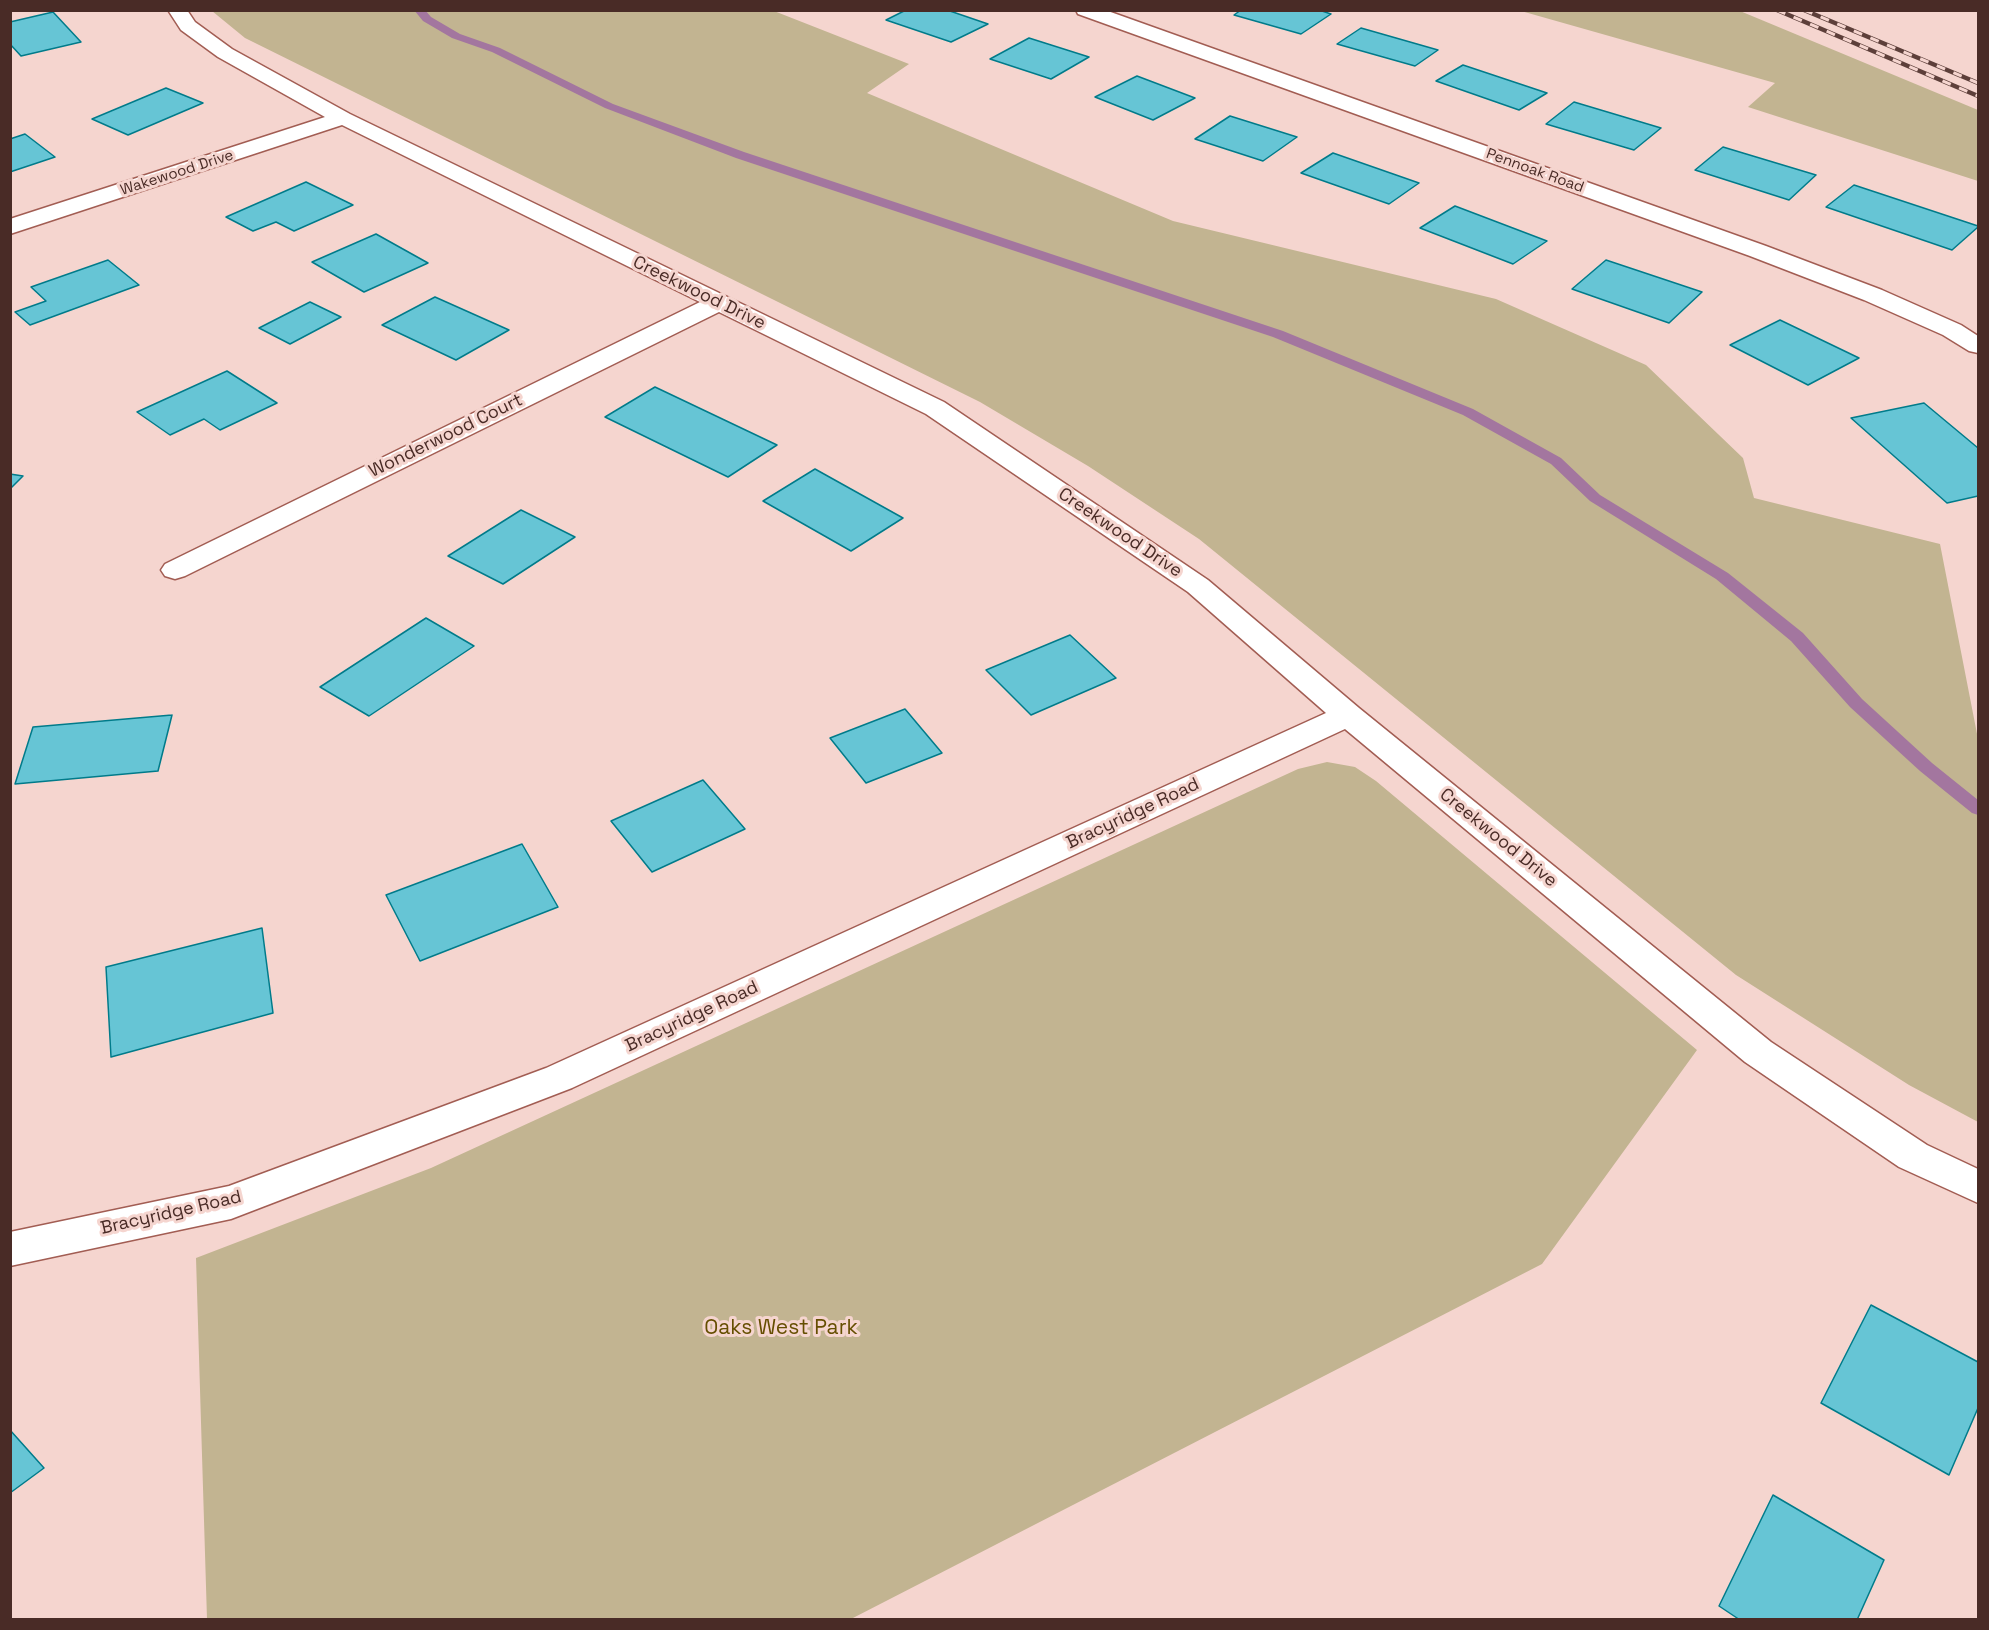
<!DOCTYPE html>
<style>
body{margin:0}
#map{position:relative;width:1989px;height:1630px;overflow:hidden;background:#f5d5cf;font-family:"Space Grotesk",sans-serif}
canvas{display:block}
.frame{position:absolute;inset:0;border:12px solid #492b26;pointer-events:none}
</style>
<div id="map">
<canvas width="1989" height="1630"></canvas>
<div class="frame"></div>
</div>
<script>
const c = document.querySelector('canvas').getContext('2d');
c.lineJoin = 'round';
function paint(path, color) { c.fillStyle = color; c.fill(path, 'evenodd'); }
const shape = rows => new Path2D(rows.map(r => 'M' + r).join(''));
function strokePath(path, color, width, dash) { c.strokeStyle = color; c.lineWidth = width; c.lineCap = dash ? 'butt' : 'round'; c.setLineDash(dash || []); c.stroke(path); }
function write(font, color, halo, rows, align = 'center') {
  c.font = font + ' "Space Grotesk",sans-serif'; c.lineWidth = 6; c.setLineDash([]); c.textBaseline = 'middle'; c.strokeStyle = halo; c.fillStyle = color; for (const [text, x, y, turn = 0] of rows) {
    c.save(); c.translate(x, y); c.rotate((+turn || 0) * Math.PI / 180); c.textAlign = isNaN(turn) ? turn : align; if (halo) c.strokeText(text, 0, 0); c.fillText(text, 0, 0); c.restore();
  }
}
paint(shape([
 [212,11,774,11,909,64,867,93,1173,221,1496,299,1646,365,1743,458,1754,498,1940,544,1978,739,1978,1122,1909,1085,1736,975,1199,539,1088,466,980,402,245,38],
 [1521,11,1740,11,1978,110,1978,181,1748,107,1775,83],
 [1327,762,1355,767,1376,781,1697,1050,1542,1264,851,1619,207,1619,196,1258,431,1168,1298,769]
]), '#c2b491');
paint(shape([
 [414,10,425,10,431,17,460,34,500,48,613,104,744,152,1283,331,1473,409,1561,458,1600,495,1728,573,1803,633,1862,699,1932,763,1978,800,1978,815,1972,813,1920,771,1850,707,1791,641,1716,579,1590,501,1551,464,1463,415,1273,337,736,158,605,108,492,52,452,38,423,21,414,10]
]), '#a3769f');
const building = shape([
 [906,10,947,10,988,24,951,42,886,20,906,10],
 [1241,10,1319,10,1331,14,1301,34,1234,15,1241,10],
 [53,12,81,42,21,56,10,44,10,22,53,12],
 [1361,28,1438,50,1415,66,1337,44,1361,28],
 [1029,38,1089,57,1051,79,990,59,1029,38],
 [1463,65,1547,93,1519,110,1436,81,1463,65],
 [1137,76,1195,98,1153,120,1095,97,1137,76],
 [166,88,203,103,128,135,92,119,166,88],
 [1574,102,1661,128,1634,150,1546,124,1574,102],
 [1230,116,1297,137,1263,161,1195,139,1230,116],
 [25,134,55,157,10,172,10,139,25,134],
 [1723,147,1816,175,1789,200,1695,170,1723,147],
 [1333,153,1419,183,1389,204,1301,173,1333,153],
 [306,182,353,205,294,231,276,222,253,231,226,217,306,182],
 [1854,185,1978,226,1978,227,1952,250,1826,207,1854,185],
 [1455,206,1547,241,1513,264,1420,228,1455,206],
 [376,234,428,263,364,292,312,262,376,234],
 [108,260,139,285,30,325,15,312,46,301,31,287,108,260],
 [1606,260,1702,292,1669,323,1572,289,1606,260],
 [435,297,509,330,456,360,382,325,435,297],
 [310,302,341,317,290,344,259,328,310,302],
 [1780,320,1859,358,1808,385,1730,345,1780,320],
 [227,371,277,403,220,430,204,419,170,435,137,412,227,371],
 [655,387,777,445,728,477,605,417,655,387],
 [1924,403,1978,448,1978,496,1947,503,1851,418,1924,403],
 [815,469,903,518,851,551,763,501,815,469],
 [10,474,23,476,10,489,10,474],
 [521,510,575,537,503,584,448,556,521,510],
 [426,618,474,646,369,716,320,687,426,618],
 [1070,635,1116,678,1031,715,986,670,1070,635],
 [905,709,942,753,866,783,830,738,905,709],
 [172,715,158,771,15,784,33,727,172,715],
 [703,780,745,829,652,872,611,821,703,780],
 [522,844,558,907,420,961,386,895,522,844],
 [262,928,273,1013,111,1057,106,967,262,928],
 [1871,1305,1978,1362,1978,1408,1949,1475,1821,1403,1871,1305],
 [10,1430,44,1468,10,1493,10,1430],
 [1773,1495,1884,1560,1857,1620,1740,1620,1719,1606,1773,1495]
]);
paint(building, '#66c5d5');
strokePath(building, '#007b8a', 1.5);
const street = shape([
 [168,10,187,10,195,22,232,49,350,114,944,402,1208,580,1359,708,1771,1042,1927,1145,1978,1169,1978,1203,1899,1167,1745,1062,1345,729,572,1088,231,1219,10,1266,10,1232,229,1186,546,1068,1326,713,1188,592,926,414,719,312,185,576,175,579,165,576,161,570,165,564,700,302,342,125,10,234,10,219,325,117,218,57,181,30,168,10],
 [1076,10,1105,10,1766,246,1882,290,1961,325,1978,336,1978,353,1969,351,1943,335,1864,300,1750,256,1078,14,1076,10]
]);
strokePath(street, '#a25d53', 3);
paint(street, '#fff');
const rail = shape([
 [1777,10,1978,96],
 [1804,10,1978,83]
]);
strokePath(rail, '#5d3f3a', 4.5);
strokePath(rail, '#f5d5cf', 3, [9]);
write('15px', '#492b26', '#f5d5cf', [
 ["Pennoak Road",1535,171,20],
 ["Wakewood Drive",177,173,-18]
]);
write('18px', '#492b26', '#f5d5cf', [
 ["Creekwood Drive",699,293,26],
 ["Wonderwood Court",446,436,-26],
 ["Creekwood Drive",1120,533,34],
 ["Bracyridge Road",1133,814,-25],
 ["Creekwood Drive",1498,838,39],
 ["Bracyridge Road",692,1017,-25],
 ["Bracyridge Road",171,1213,-13]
]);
write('21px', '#654e01', '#f5d5cf', [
 ["Oaks West Park",781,1328]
]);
</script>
